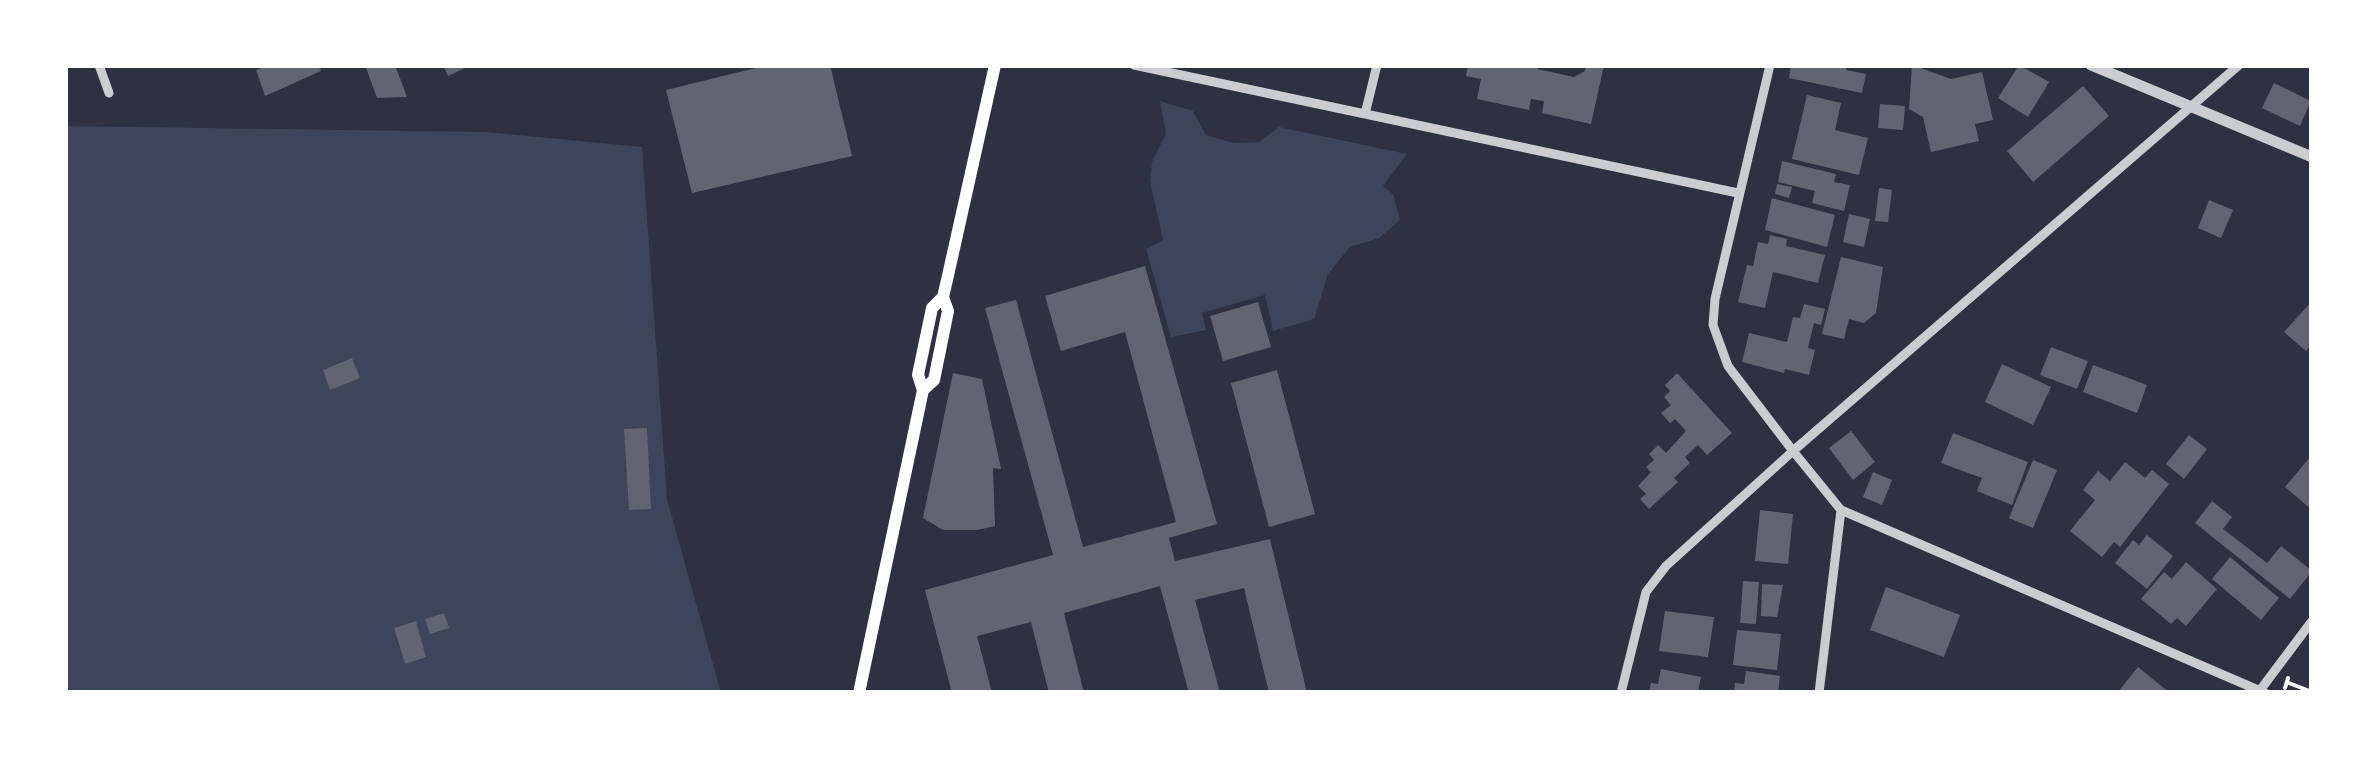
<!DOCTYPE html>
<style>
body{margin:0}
#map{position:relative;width:2377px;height:758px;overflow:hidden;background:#2d3142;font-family:Rubik,sans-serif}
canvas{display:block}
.frame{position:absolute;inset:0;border:68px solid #fff;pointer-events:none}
</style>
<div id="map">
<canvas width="2377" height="758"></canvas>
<div class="frame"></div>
</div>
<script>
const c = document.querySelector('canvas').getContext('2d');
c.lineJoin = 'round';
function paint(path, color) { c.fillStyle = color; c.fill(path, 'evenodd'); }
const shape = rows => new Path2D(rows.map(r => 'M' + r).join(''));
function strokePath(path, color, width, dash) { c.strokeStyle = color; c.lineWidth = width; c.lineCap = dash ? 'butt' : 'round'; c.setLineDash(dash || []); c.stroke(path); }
paint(shape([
 [1160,101,1193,111,1206,135,1233,143,1259,142,1279,127,1407,154,1383,186,1393,194,1400,220,1379,238,1350,247,1328,274,1314,319,1273,331,1265,295,1202,313,1206,330,1171,337,1146,249,1163,240,1150,181,1152,162,1166,134],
 [65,126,486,132,642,147,667,499,721,693,65,693],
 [416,622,426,657,405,664,394,628]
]), '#3c4559');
paint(shape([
 [268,65,319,65,321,71,265,96,256,70],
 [365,65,395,65,407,97,377,98],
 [443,65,471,65,448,76],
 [768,65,830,65,852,156,692,193,666,90],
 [1468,65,1538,65,1537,69,1574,77,1585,71,1586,65,1604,65,1591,124,1542,113,1544,101,1531,99,1529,110,1477,99,1481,79,1466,76],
 [1791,65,1847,65,1846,70,1866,74,1862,93,1789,78],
 [1912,65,1951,79,1982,72,1993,120,1975,124,1979,141,1931,152,1923,117,1909,109],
 [2019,65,2049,82,2028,117,1998,98],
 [2274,83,2311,101,2300,126,2262,108],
 [2083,86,2109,116,2033,182,2007,151],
 [1807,95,1841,103,1835,130,1868,138,1859,175,1792,159],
 [1880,104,1905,106,1903,130,1878,128],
 [1782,161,1836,174,1834,182,1850,185,1844,211,1812,203,1815,191,1778,182],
 [1777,184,1792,187,1789,198,1775,194],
 [1879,188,1892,190,1888,222,1875,221],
 [1772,198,1835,215,1827,247,1765,230],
 [2209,200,2233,210,2221,238,2198,228],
 [1849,214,1870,219,1864,247,1843,242],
 [1770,235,1787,239,1786,246,1825,255,1818,283,1773,272,1765,308,1738,302,1747,265,1753,266,1758,242,1768,244],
 [1841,257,1883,267,1876,313,1864,323,1849,319,1844,339,1822,334],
 [1145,266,1217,524,1169,538,1175,561,1270,539,1307,693,1269,693,1244,588,1195,600,1220,693,1189,693,1160,586,1064,613,1084,693,1049,693,1031,622,977,636,992,693,952,693,925,590,1053,555,985,308,1016,300,1083,547,1176,522,1125,332,1061,351,1045,296],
 [2312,301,2312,344,2306,351,2284,332],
 [1258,302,1271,347,1223,361,1210,316],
 [1804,304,1825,309,1821,325,1814,323,1808,348,1815,350,1809,375,1785,369,1784,373,1742,362,1749,333,1787,342,1793,317,1800,318],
 [2051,347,2088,361,2077,389,2040,375],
 [352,358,360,378,330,390,323,370],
 [2002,364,2051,387,2033,425,1985,402],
 [2093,365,2147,385,2137,413,2083,392],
 [1277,370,1315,514,1269,527,1231,383],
 [953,373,982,379,1001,469,993,468,995,526,977,530,943,530,923,518],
 [1677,373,1732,433,1707,455,1698,445,1685,457,1690,463,1674,478,1678,482,1649,509,1640,499,1646,494,1638,486,1651,472,1646,467,1654,460,1649,454,1658,445,1666,453,1686,431,1675,419,1670,423,1661,413,1671,405,1664,397,1670,391,1665,385],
 [647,428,651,509,629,510,624,429],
 [1851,431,1875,462,1853,480,1829,448],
 [1953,433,2028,462,2012,505,1977,491,1982,478,1941,463],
 [2189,435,2207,449,2184,479,2166,464],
 [2312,455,2312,510,2285,487],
 [2033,460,2057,470,2033,528,2009,518],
 [2125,462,2145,478,2152,470,2169,484,2120,547,2114,542,2102,557,2070,531,2095,500,2083,490,2098,471,2110,481],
 [1873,472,1892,480,1882,505,1863,497],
 [2212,501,2232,517,2223,529,2267,563,2281,546,2312,571,2290,599,2195,523],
 [1760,510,1793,514,1788,564,1755,561],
 [2147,535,2173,556,2147,589,2115,563,2133,540,2139,545],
 [2230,557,2279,598,2261,620,2212,579],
 [2186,562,2217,589,2186,626,2177,618,2171,624,2141,599,2164,572,2172,579],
 [1743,581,1759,582,1756,624,1740,623],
 [1762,584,1783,585,1777,617,1761,616],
 [1886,587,1960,615,1944,657,1870,630],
 [1665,611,1714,617,1708,657,1659,651],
 [444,613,449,628,430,634,425,619],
 [416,621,426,657,405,664,394,628],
 [1737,630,1781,634,1777,670,1733,665],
 [2138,667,2170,693,2117,693],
 [1661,669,1701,677,1698,693,1649,693,1651,683,1658,684],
 [1746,671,1780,676,1778,693,1734,693,1735,683,1744,684]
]), '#626471');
strokePath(shape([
 [2289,683,2312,692],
 [2285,688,2288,678]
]), '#fff', 4);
strokePath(shape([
 [99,65,109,93],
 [1134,65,1738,193],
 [1770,65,1715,299,1713,325,1728,366,1793,451,1841,510,2265,693],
 [1365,114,1377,65],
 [1621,693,1646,592,1666,566,1793,451,2239,65],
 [1819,693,1841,510],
 [2258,693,2312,621]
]), '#caccd0', 9);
strokePath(shape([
 [2091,65,2312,157]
]), '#caccd0', 11);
strokePath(shape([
 [923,390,934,380,948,311,943,297],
 [859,693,923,390,918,375,932,308,943,297,947,280,995,65]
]), '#fff', 12);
</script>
